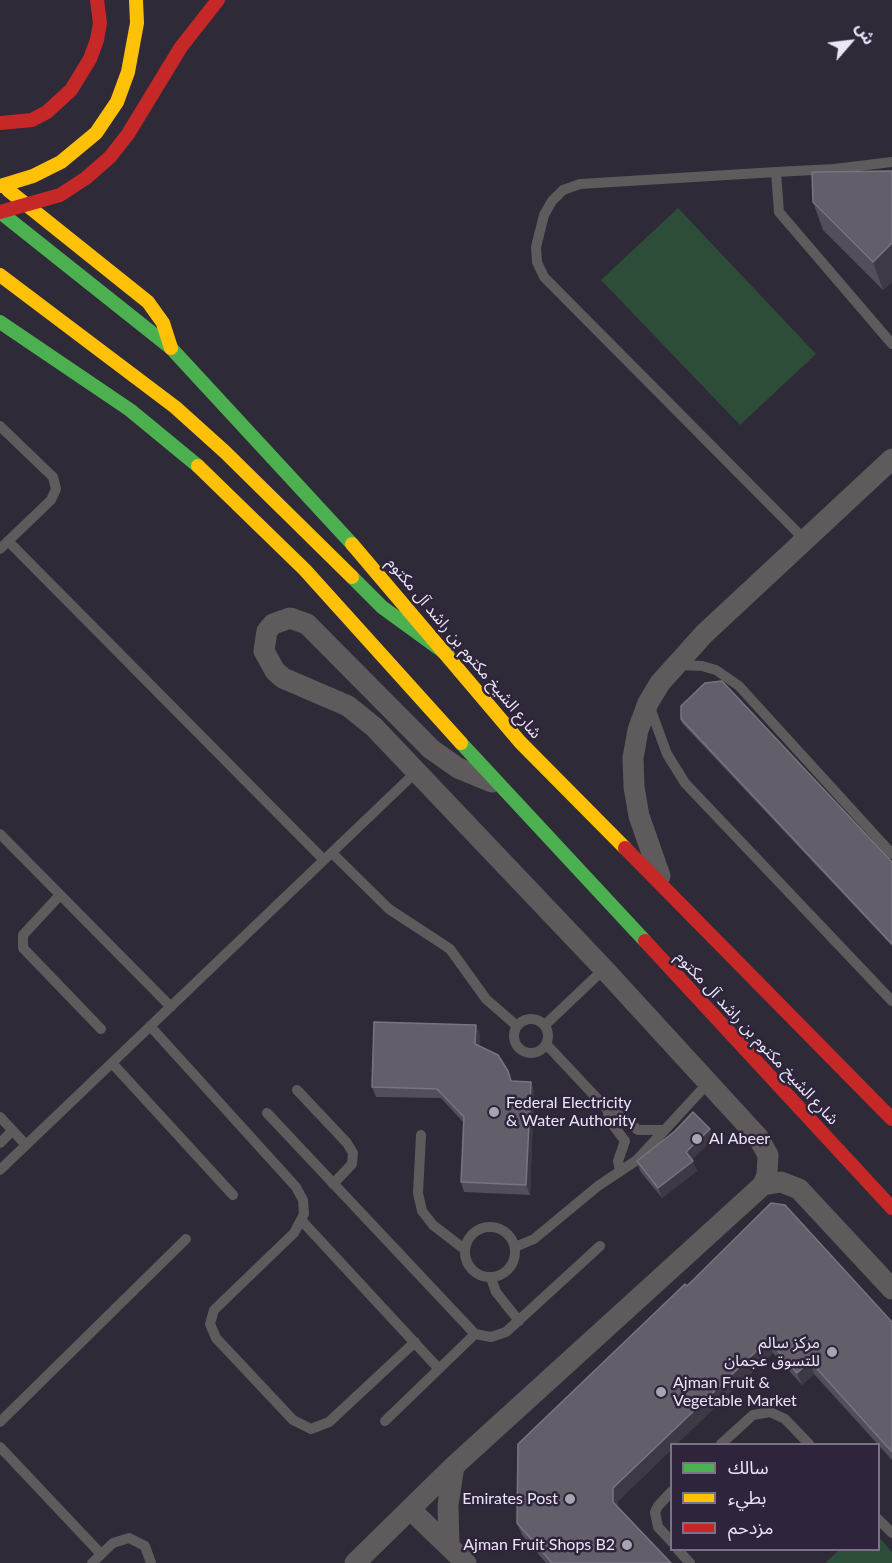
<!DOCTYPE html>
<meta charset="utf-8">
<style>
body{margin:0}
#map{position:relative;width:892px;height:1563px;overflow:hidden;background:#2f2a37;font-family:Lato,"Noto Sans Arabic",sans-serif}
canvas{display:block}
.legend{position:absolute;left:670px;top:1443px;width:210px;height:108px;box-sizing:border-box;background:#2e253c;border:2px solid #7a7286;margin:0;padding:8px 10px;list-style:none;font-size:18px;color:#ebe6f5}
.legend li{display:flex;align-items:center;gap:12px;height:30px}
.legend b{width:30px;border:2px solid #7a7286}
.north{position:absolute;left:820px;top:12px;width:60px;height:60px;-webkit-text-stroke:4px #2e253c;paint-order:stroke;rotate:62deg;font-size:16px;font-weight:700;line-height:24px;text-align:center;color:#ebe6f5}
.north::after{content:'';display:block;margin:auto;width:21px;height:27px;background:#ebe6f5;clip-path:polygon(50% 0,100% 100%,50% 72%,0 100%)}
</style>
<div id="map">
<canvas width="892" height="1563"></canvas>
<ul class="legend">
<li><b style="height:8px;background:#4caf50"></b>سالك</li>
<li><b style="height:8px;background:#ffc107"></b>بطيء</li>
<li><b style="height:8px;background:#c62828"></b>مزدحم</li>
</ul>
<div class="north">ش</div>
</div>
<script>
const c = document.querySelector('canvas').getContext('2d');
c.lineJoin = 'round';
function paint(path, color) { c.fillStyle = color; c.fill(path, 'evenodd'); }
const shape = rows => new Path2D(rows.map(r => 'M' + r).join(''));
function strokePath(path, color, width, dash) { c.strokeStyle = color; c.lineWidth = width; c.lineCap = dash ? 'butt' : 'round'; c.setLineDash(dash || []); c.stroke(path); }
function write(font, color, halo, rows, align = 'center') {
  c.font = font + ' Lato,"Noto Sans Arabic",sans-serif'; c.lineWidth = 5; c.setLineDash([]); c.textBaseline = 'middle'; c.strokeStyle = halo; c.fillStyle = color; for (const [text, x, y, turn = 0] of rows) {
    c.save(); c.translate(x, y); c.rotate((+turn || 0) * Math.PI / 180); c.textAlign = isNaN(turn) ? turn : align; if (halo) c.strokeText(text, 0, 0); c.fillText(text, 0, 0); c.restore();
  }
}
paint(shape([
 [678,208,816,354,740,425,601,280],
 [879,1537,892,1552,892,1563,825,1563,839,1550,878,1550]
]), '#2e4d38');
strokePath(shape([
 [892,162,834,169,776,172,779,212,892,344],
 [776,172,580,184,563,190,552,201,544,215,536,247,537,262,544,277,805,540],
 [0,426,53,477,56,489,51,500,0,549],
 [8,541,324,860],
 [678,665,702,666,716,670,739,686,892,854],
 [649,705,667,754,685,783,892,1001],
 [0,834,171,1007],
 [332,853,389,909,450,949,486,999,517,1026],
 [60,895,23,935,23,948,101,1029],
 '514 1036a17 17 0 1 1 34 0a17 17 0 1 1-34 0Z',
 [545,1025,604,969],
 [150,1026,296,1187,303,1200,304,1214,294,1233,214,1310,210,1324,216,1338,293,1420,311,1429,329,1422,415,1342],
 [546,1044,607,1109,618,1114,638,1130,663,1130],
 [112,1063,233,1195],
 [297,1090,347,1143,353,1153,352,1164,333,1184],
 [607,1109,610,1121,625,1141,618,1161,620,1171],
 [267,1113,475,1334,491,1337,506,1332,600,1246],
 [0,1117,26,1145],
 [421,1135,418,1193,422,1211,433,1225,464,1249],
 [0,1143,12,1131],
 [0,1170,416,772],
 [302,1221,439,1369],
 '465 1252a25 25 0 1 1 50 0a25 25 0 1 1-50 0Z',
 [515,1247,534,1239,598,1186,637,1160,708,1083],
 [491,1278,496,1292,519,1321],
 [385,1421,475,1334],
 [0,1422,186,1239],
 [721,1444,753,1415,770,1412,785,1419,809,1444],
 [0,1447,101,1554],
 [672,1491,658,1506,655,1512,658,1527,672,1542],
 [878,1519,892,1533],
 [678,1550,690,1563],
 [92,1563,113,1543,129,1538,145,1546,151,1563]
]), '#5f5a5b', 10);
strokePath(shape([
 [660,876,639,816,634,787,633,758,638,730,648,703,660,683,704,634,892,459],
 [763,1185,781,1182,799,1189,892,1289],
 [411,1510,466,1563],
 [449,1545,448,1505,454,1466],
 [355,1563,454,1466,763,1185,767,1175,768,1155,758,1137,604,969,374,727,348,706,283,678,275,671,264,651,267,631,273,624,290,618,307,624,431,749,458,768,492,782]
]), '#5f5a5b', 21);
strokePath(shape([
 [0,212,171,348,352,544],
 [0,322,130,410,198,466],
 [352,577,382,607,448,655],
 [461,743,645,941]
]), '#4caf50', 14);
strokePath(shape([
 [8,190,148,302,163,323,171,348],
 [0,275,175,407,225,452,352,577],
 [198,466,305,570,461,743],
 [352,544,520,742,625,848]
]), '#ffc107', 14);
strokePath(shape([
 [0,123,32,120,47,112,71,90,90,59,97,40,100,23,97,0],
 [625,848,892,1119],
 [645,941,892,1208]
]), '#c62828', 14);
strokePath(shape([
 [0,186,33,176,61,162,96,133,117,102,128,72,137,23,136,0]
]), '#ffc107', 14);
strokePath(shape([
 [0,212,60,195,86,178,110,157,128,134,181,47,218,0]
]), '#c62828', 14);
paint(shape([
 [892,171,892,282,883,290,823,230,813,202],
 [681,719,892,862,892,946,682,723],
 [476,1025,480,1035,479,1045,512,1081,531,1082,534,1092,530,1195,464,1192,461,1182,463,1122,441,1098,376,1097,372,1087],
 [713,1139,692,1159,697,1171,662,1198,640,1171,637,1161],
 [687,1286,892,1322,892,1460,814,1374,802,1385,773,1353,672,1444,672,1449,618,1501,618,1507,671,1563,546,1563,522,1535,517,1523]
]), '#524e5a');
paint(shape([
 [892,243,892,282,883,290,873,262],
 [476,1025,480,1035,479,1053,475,1044],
 [531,1082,534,1092,530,1195,526,1185],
 [710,1129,713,1139,690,1162,686,1152],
 [693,1161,697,1171,662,1198,658,1188],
 [768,1340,773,1353,677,1444,672,1444,672,1449,618,1501,618,1515,613,1502,613,1488],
 [810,1361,814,1374,802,1385,797,1373]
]), '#3d3945');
const building = shape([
 [892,171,892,243,873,262,813,202,812,172,892,171],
 [722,681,892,862,892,944,681,719,681,706,705,683,722,681],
 [374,1022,476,1025,475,1044,498,1055,508,1071,511,1081,531,1082,526,1185,461,1182,464,1117,437,1089,372,1087,374,1022],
 [693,1112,710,1129,686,1152,693,1161,658,1188,637,1161,675,1131,693,1112],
 [771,1203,785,1205,892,1322,892,1452,810,1361,797,1373,768,1340,613,1488,613,1502,671,1563,552,1563,517,1523,518,1444,685,1284,687,1286,771,1203]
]);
paint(building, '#635f6a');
strokePath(building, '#787480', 1.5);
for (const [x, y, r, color] of [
 [494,1112,6,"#a9a4b2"],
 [697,1139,6,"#a9a4b2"],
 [832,1352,6,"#a9a4b2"],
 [661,1392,6,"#a9a4b2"],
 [570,1499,6,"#a9a4b2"],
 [627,1545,6,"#a9a4b2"]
]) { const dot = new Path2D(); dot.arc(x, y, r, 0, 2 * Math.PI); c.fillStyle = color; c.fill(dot); strokePath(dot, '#2e253c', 2); }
write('16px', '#ebe6f5', '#2e253c', [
 ["شارع الشيخ مكتوم بن راشد آل مكتوم",464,648,50],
 ["شارع الشيخ مكتوم بن راشد آل مكتوم",757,1038,47]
]);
write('16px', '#ebe6f5', '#2e253c', [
 ["Federal Electricity",506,1103],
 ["& Water Authority",506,1121],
 ["Al Abeer",709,1139],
 ["مركز سالم",820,1343,"right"],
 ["للتسوق عجمان",820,1361,"right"],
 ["Ajman Fruit &",673,1383],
 ["Vegetable Market",673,1401],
 ["Emirates Post",558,1499,"right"],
 ["Ajman Fruit Shops B2",615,1545,"right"]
], 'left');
</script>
